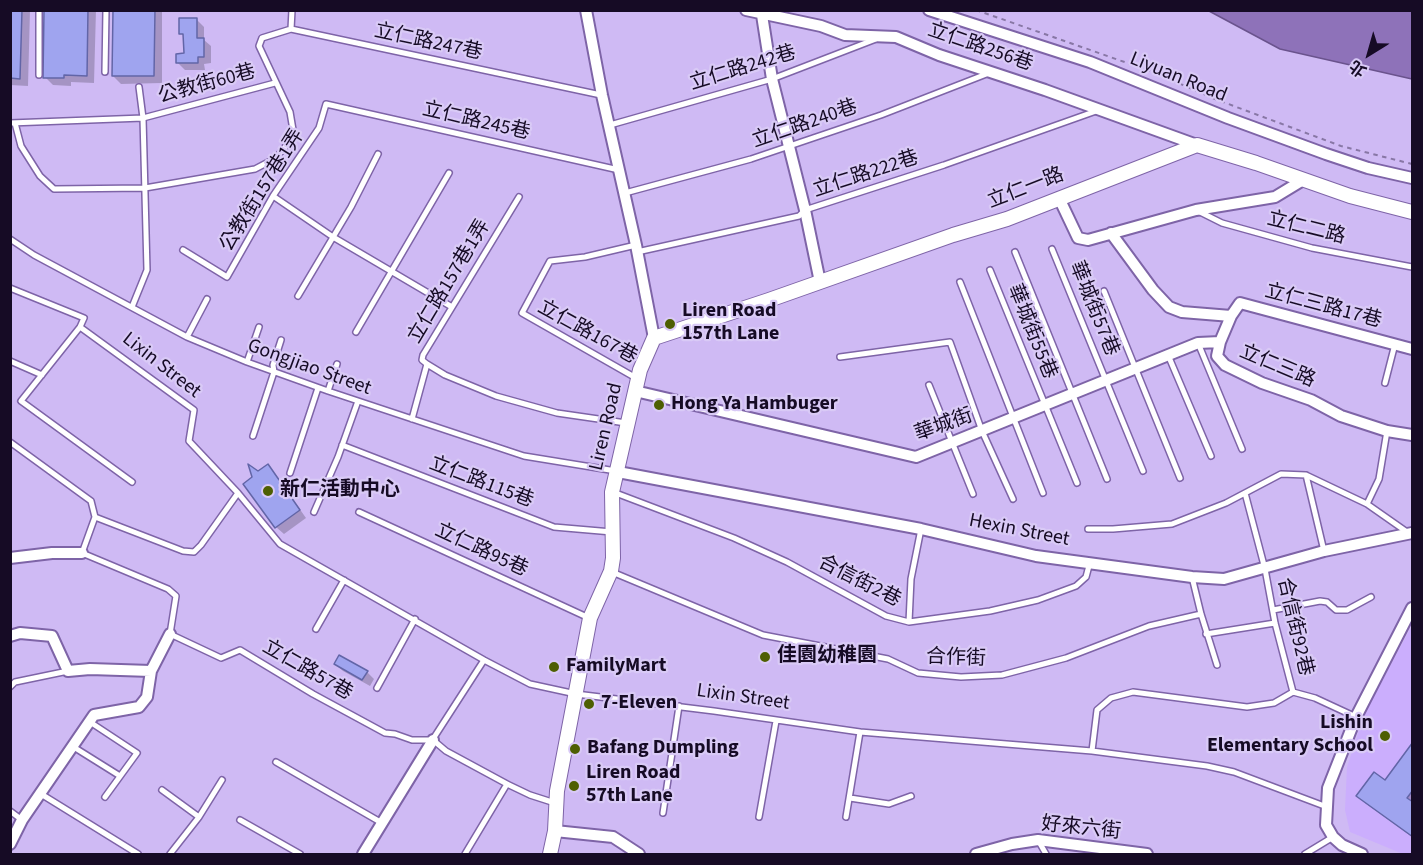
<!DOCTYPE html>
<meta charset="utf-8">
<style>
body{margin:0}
#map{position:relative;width:1423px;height:865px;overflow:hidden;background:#cfbaf4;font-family:"Source Sans 3","Noto Sans TC",sans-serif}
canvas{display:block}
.frame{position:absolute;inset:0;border:12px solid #160b25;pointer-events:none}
.north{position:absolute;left:1339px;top:24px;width:60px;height:60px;-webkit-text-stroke:4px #d9caf6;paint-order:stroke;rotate:217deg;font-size:16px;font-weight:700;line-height:24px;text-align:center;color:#160b25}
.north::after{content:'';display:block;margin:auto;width:21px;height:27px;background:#160b25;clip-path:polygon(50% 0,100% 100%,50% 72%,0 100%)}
</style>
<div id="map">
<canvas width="1423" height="865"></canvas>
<div class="frame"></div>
<div class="north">北</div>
</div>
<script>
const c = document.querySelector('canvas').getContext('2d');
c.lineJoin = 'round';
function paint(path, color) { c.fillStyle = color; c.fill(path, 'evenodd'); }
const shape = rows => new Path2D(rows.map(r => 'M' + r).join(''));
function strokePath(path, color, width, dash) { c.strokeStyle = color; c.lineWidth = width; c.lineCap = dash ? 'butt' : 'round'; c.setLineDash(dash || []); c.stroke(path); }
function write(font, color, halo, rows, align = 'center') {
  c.font = font + ' "Source Sans 3","Noto Sans TC",sans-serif'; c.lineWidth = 4.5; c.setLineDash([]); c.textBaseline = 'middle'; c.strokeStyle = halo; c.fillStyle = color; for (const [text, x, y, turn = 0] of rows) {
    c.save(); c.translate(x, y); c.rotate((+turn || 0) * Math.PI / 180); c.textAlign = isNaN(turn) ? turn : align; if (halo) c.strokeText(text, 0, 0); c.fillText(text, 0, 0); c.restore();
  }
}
paint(shape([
 [1410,629,1412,630,1412,854,1403,854,1350,832,1345,810,1347,767,1364,715]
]), '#cbaefd');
const water = shape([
 [1209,11,1412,11,1412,79,1280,49,1209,11]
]);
paint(water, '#8e72b9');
strokePath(water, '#6a538d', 1.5);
paint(shape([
 [10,10,30,10,28,86,10,85],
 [46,10,96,10,94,83,71,82,71,86,53,85,45,77],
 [115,10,162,10,162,83,121,84,113,76],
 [196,19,204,27,204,40,211,46,211,63,204,64,205,70,185,70,178,63,185,55,185,38,181,33],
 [268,466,275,474,306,518,284,534,276,527,258,473],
 [335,664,367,672,374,679,370,686,343,671],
 [1412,744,1412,837,1365,803,1385,782]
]), '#0003');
const building = shape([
 [10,10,22,10,20,79,10,78,10,10],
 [44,10,88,10,87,76,64,75,64,78,43,78,44,10],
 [113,10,155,10,154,76,112,76,113,10],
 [179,18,197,18,197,38,204,38,204,57,198,57,198,63,176,63,176,54,184,53,183,34,179,34,179,18],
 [248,464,258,471,268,464,300,510,275,528,243,484,252,477,248,464],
 [339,655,368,671,362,680,334,664,339,655],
 [1413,742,1413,790,1407,798,1413,802,1413,837,1356,796,1374,772,1385,780,1413,742]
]);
paint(building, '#9fa4ef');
strokePath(building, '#6265a7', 1.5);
const service = shape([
 [39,10,39,75],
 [291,29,292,10],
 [105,72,106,10],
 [10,123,143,118,275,83],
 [15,123,21,146,40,176,54,189,145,188,255,169,276,158,294,136,290,112,259,46,262,38,291,29,601,95],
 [610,125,772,79,876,39],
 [625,193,751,159,881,115,989,73],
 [273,196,333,237,452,307],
 [1200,212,1222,223,1312,248,1412,267],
 [10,239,34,255,187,337,247,362,328,391,524,456,616,471],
 [636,245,585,257,550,261,522,313,636,378],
 [1052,249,1143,471],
 [183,250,227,277,273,196,319,128,326,104,619,170],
 [637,252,799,216,805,210,944,165,1099,110],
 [1015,252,1107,479],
 [990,270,1077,483],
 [960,282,1043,493],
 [10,288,84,318,80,327,21,401,132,482],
 [1104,291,1180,478],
 [298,296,351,207,378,154],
 [132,307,147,270,143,118,139,87],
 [80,327,194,410,189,441,238,493,280,544,484,660,530,684,576,694,714,711,860,732,1092,751,1207,766,1234,772,1327,807],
 [356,332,449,173],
 [187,337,207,299],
 [1198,343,1242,449],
 [1168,355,1211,456],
 [840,357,950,342,982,431,1013,499],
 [10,361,42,375],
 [247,362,259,327],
 [427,364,445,375,496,396,557,413,626,423],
 [1385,383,1395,344],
 [929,385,973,494],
 [328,391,337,364],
 [412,419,427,364,422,360,423,355,519,197],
 [253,436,274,372,273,365,281,340],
 [10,442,91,501,95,517],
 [342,445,554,527,612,532],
 [290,473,318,388],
 [1306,475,1324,551],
 [613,492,734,538,787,562,886,616,909,622,990,611,1038,600,1076,586,1086,577,1090,562],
 [238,493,201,545,194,552,183,551,95,517,82,553,168,589,176,596,170,634,221,658,240,650,313,694,385,733,395,734,412,740,433,740,446,751,507,784,530,795,555,803],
 [1245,493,1265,569,1275,623,1293,692],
 [1367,504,1379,479,1387,431],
 [314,512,338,457,358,401],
 [359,512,589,618],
 [1088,529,1113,529,1172,524,1226,503,1281,474,1306,475,1367,504,1407,532],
 [612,572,763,635,888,659,918,673,961,677,1002,675,1066,658,1149,626,1201,614],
 [1192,577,1201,614,1217,665],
 [1273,610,1320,601,1327,602,1336,610,1347,610,1371,597],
 [909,622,911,579,921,529],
 [316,629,344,580],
 [1206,634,1275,623],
 [10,687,15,682,68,671],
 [377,688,415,619],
 [90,722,137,753,105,797],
 [433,739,484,660],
 [72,746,120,776],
 [1092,751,1097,710,1111,698,1133,692,1247,707,1274,703,1293,692,1315,698,1356,717],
 [276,762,382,823],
 [162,790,199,817],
 [41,794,138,854],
 [850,798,889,804,911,796],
 [10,811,22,820],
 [663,813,679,706],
 [759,817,776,721],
 [846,817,860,732],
 [240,820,300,854],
 [1038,840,1046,854],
 [170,854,199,817,222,780],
 [465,854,507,784],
 [1305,854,1333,837]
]);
const minor = shape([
 [586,10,602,95,636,245,654,338],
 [746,10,821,26,845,35,896,37,939,55,1045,90,1197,145],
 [929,10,1090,62,1228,118,1326,154,1368,168,1412,178],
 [762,15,772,79,805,210,820,282],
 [1059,198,1078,238,1088,240,1196,210,1275,197,1303,180],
 [1111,233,1153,290,1169,307,1182,312,1231,316,1220,342,1217,356,1225,365,1262,383,1311,400,1341,416,1387,431,1412,435],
 [1231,316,1240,303,1412,349],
 [635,391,916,457,1198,343,1220,342],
 [618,472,921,529,1036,556,1192,577,1224,579,1324,551,1412,533],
 [10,558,52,553,82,553],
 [10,636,20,633,52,636,68,671,90,669,151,671],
 [555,831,613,837,639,854],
 [10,844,22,820,94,715,139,707,147,697,151,671,170,634],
 [363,854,433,740],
 [976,854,1012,844,1038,840,1147,854],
 [1362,854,1342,845,1333,837,1326,825,1328,788,1356,717,1412,608]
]);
const tertiary = shape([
 [550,854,555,831,557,791,590,618,611,571,613,558,612,492,640,370,654,338,769,300,953,235,1007,219,1197,145,1256,163,1350,196,1412,212]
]);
strokePath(service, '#7e64a7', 8);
strokePath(minor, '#7e64a7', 14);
strokePath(tertiary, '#7e64a7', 16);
strokePath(shape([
 [976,10,1153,72,1215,99,1341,146,1412,164]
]), '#8877a5', 2, [4.5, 4.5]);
strokePath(service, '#fff', 5);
strokePath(minor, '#fff', 10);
strokePath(tertiary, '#fff', 14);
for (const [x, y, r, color] of [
 [670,324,6,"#4e5f02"],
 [659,405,6,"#4e5f02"],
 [268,491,6,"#4e5f02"],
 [765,657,6,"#4e5f02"],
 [554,667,6,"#4e5f02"],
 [589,704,6,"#4e5f02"],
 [1385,736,6,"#4e5f02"],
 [575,749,6,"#4e5f02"],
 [574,786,6,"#4e5f02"]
]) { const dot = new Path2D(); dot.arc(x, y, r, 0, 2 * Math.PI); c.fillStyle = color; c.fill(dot); strokePath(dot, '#d9caf6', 2); }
write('20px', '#160b25', '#d9caf6', [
 ["立仁路247巷",428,43,12],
 ["立仁路256巷",980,48,19],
 ["立仁路242巷",743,69,-17],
 ["Liyuan Road",1178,78,22],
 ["公教街60巷",207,85,-15],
 ["立仁路245巷",476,122,13],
 ["立仁路240巷",805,125,-19],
 ["立仁路222巷",866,175,-18],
 ["立仁一路",1026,189,-21],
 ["公教街157巷1弄",263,191,-58],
 ["立仁二路",1306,229,14],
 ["立仁路157巷1弄",450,282,-59],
 ["立仁三路17巷",1323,307,15],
 ["華城街57巷",1093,309,68],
 ["華城街55巷",1031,332,68],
 ["立仁路167巷",587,333,29],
 ["Lixin Street",161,366,38],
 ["立仁三路",1277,367,23],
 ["Gongjiao Street",309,368,20],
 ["華城街",944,426,-20],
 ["Liren Road",607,427,-77],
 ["立仁路115巷",481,483,21],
 ["Hexin Street",1019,531,11],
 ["立仁路95巷",481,551,25],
 ["合信街2巷",859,582,27],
 ["合信街92巷",1294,627,77],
 ["合作街",956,659,2],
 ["立仁路57巷",307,671,30],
 ["Lixin Street",743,698,8],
 ["好來六街",1081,829,6]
]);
write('bold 20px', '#160b25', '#d9caf6', [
 ["Liren Road",682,312],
 ["157th Lane",682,335],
 ["Hong Ya Hambuger",671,405],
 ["新仁活動中心",280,491],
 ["佳園幼稚園",777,657],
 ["FamilyMart",566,667],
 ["7-Eleven",601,704],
 ["Lishin",1373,724,"right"],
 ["Elementary School",1373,747,"right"],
 ["Bafang Dumpling",587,749],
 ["Liren Road",586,774],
 ["57th Lane",586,797]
], 'left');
</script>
